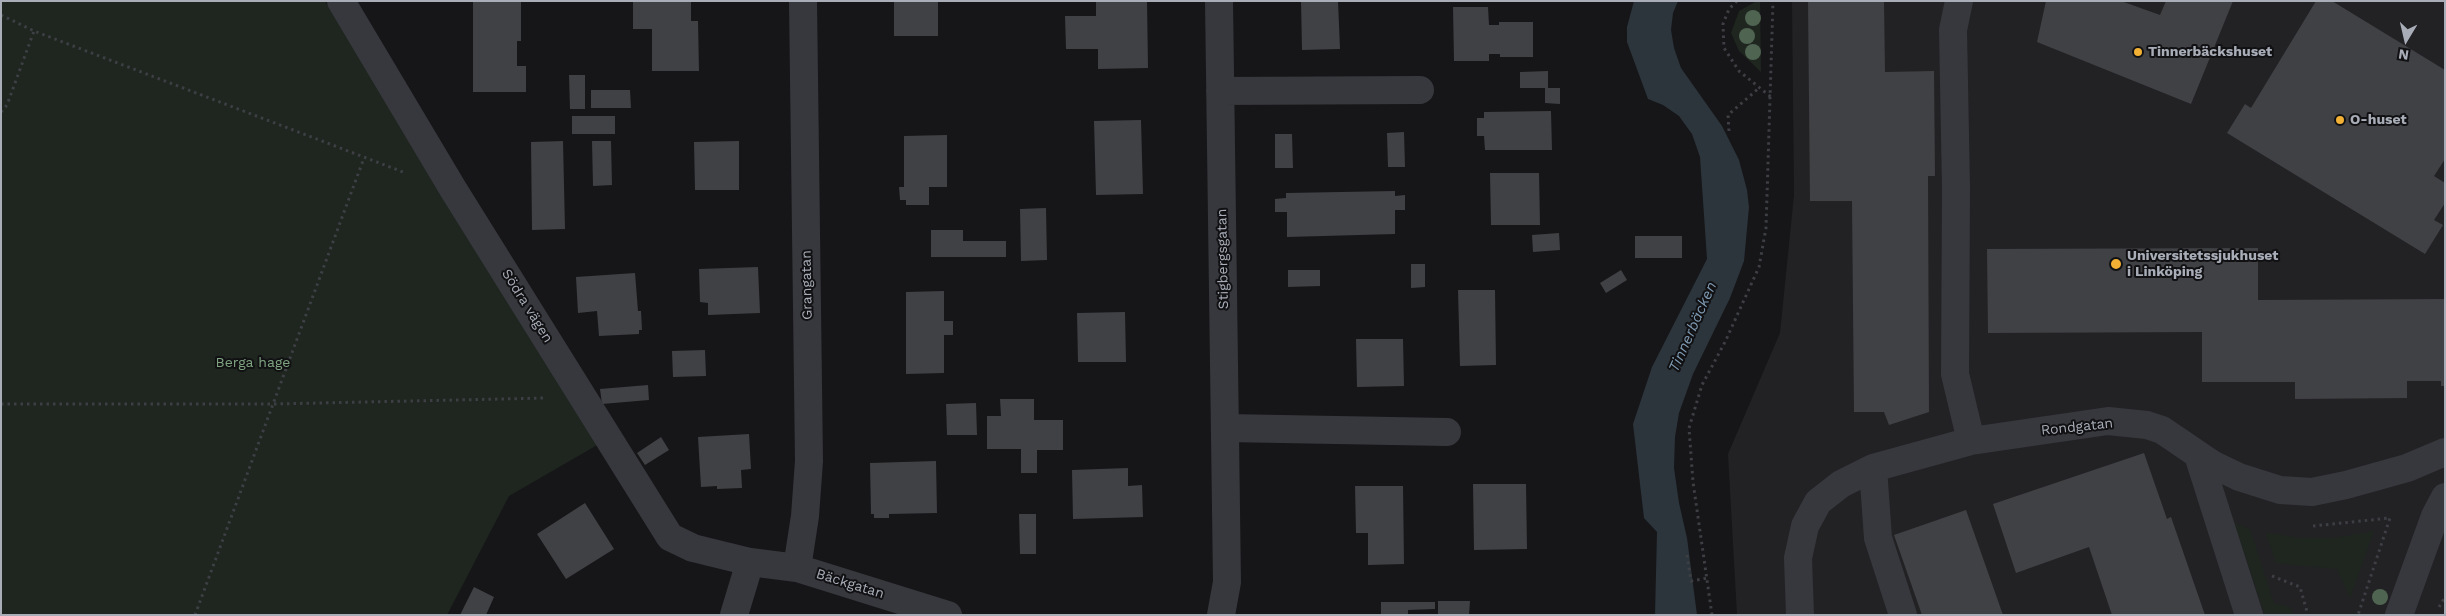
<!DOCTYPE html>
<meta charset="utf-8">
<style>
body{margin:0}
#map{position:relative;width:2446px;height:616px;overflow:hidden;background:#161618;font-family:"Work Sans",sans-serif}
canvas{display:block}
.frame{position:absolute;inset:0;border:2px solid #a8adb8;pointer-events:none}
.north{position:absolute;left:2381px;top:15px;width:50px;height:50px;-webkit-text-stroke:4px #111113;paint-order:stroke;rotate:189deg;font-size:14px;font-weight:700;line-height:20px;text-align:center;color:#a8adb8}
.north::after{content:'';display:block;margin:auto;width:18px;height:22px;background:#a8adb8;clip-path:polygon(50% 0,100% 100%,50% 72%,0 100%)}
</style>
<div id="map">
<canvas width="2446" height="616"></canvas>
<div class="frame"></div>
<div class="north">N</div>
</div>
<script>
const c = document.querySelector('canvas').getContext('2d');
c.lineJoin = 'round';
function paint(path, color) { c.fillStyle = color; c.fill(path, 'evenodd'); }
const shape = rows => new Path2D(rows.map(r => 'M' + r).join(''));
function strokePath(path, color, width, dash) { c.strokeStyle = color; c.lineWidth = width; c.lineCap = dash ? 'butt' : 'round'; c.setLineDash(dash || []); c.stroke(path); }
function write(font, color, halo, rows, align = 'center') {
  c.font = font + ' "Work Sans",sans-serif'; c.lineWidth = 4; c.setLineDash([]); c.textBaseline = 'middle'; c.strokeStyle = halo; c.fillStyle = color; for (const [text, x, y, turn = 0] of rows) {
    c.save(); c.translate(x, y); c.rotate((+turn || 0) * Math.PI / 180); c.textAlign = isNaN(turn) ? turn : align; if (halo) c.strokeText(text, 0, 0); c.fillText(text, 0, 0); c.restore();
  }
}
paint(shape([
 [1792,1,2445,1,2445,615,1737,615,1728,454,1780,333,1794,195]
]), '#222225');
paint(shape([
 [1,1,325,1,599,444,509,496,447,615,1,615],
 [1757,1,1760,1,1761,72,1739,51,1731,33,1739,11],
 [2234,523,2250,529,2274,603,2290,607,2293,615,2265,615],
 [2374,531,2350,598,2337,569,2276,563,2266,533,2302,538,2334,538]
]), '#1e261f');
paint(shape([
 [1634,1,1678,1,1673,13,1671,30,1674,48,1681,68,1722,126,1739,160,1747,190,1749,207,1744,261,1730,298,1693,374,1679,413,1675,437,1674,468,1679,503,1687,538,1697,615,1655,615,1657,532,1644,518,1633,424,1652,367,1707,259,1700,157,1692,134,1679,116,1663,105,1648,99,1627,42,1627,27]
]), '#2c353c');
paint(shape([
 [473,1,521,1,521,41,517,41,517,66,526,66,526,92,473,92],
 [633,1,691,1,691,21,698,21,699,71,652,71,652,29,633,29],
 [894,1,938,1,938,36,894,36],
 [1096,1,1147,1,1148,68,1098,69,1098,49,1066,49,1065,16,1096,16],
 [1301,1,1338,1,1340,49,1302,50],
 [1808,1,1884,1,1885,72,1934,71,1935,176,1928,176,1929,412,1889,425,1884,412,1854,412,1852,201,1810,201],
 [2046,1,2121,1,2160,15,2166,1,2233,1,2191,104,2037,42],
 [2316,1,2332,1,2445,70,2445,159,2434,176,2445,183,2445,203,2434,220,2443,225,2425,254,2227,133,2245,104,2251,108],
 [1453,7,1488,7,1489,25,1499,25,1499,22,1533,22,1533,57,1500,57,1500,54,1489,54,1489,61,1454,61],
 [1548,71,1548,88,1560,88,1560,104,1545,103,1545,88,1520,88,1520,72],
 [569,75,585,75,585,109,570,109],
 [591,90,630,90,631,108,591,108],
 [1551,111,1552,150,1485,150,1484,136,1477,136,1477,118,1484,118,1484,112],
 [572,116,615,116,615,134,572,134],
 [1141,120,1143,194,1096,195,1094,121],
 [1404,132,1405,167,1388,167,1387,133],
 [1275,134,1292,134,1293,168,1275,168],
 [947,135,947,187,929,187,929,205,906,205,906,200,900,200,899,187,904,187,904,136],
 [563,141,565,229,532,230,531,142],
 [592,141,611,141,612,185,593,186],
 [739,141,739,190,695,190,694,142],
 [1490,173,1539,173,1540,225,1491,225],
 [1395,191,1395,196,1405,195,1405,210,1395,210,1395,234,1287,237,1287,212,1275,212,1275,199,1286,198,1286,193],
 [1046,208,1047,260,1021,261,1020,209],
 [931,230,963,230,963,241,1006,241,1006,257,931,257],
 [1559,233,1560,250,1533,252,1532,235],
 [1635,236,1682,236,1682,258,1635,258],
 [2258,248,2258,300,2445,299,2445,386,2441,386,2441,381,2407,381,2407,398,2295,399,2295,382,2202,382,2202,332,1988,333,1987,249],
 [1411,264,1425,264,1425,287,1411,288],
 [758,267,760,313,708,315,708,303,700,302,699,269],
 [1288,270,1320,270,1320,286,1288,287],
 [1621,270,1627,280,1606,293,1600,283],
 [635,273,638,311,641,311,642,330,639,330,639,334,599,336,597,311,578,313,576,277],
 [1458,290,1495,290,1496,365,1460,366],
 [944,291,944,321,953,321,953,335,944,335,944,373,906,374,906,292],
 [1125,312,1126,362,1078,362,1077,313],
 [1356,339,1403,339,1404,386,1357,387],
 [705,350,706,376,673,377,672,351],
 [648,385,649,400,602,404,600,389],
 [1000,399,1034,399,1034,420,1063,420,1063,450,1037,450,1037,473,1021,473,1021,449,987,449,987,416,1001,416],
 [976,403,977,435,947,435,946,404],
 [749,434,751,469,741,470,742,488,717,489,717,486,701,487,698,437],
 [661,437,669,450,645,465,637,453],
 [2144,453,2167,519,2171,517,2205,615,2112,615,2089,547,2016,573,1993,504],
 [936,461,937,513,889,514,889,518,874,518,874,514,871,514,870,463],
 [1128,468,1128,486,1142,485,1143,517,1073,519,1072,470],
 [1473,484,1526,484,1527,549,1474,550],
 [1355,486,1403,486,1404,564,1368,565,1368,533,1356,533],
 [585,503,614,549,566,579,537,534],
 [1966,510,2003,615,1922,615,1894,535],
 [1019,514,1036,514,1036,554,1020,554],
 [474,587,494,597,486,615,460,615],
 [1438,601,1470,601,1469,615,1438,615],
 [1381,602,1435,602,1435,609,1408,610,1408,615,1381,615]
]), '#404145');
strokePath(shape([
 [1737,1,1729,9,1723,24,1724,48,1739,71,1771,97],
 [1,15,34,31,403,172],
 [1,112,7,105,34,31],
 [1729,131,1728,115,1759,88],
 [1,404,274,404,546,398],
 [2313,526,2390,518,2358,615],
 [1687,555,1691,581,1708,578],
 [2272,576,2300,587,2308,615],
 [2439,607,2445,597],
 [195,615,364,158],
 [1712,615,1693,482,1689,428,1702,385,1725,342,1759,267,1766,228,1773,1]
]), '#3d3f44', 3, [2.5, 4]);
strokePath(shape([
 [341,1,453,189,670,537,693,548,750,562,797,568,948,615],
 [1219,1,1227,582,1221,615],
 [1959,1,1953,30,1956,189,1955,374,1971,441],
 [1220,91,1420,90],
 [1226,428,1447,432],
 [2198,455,2249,615],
 [1873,468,1878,538,1903,615],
 [797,568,805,516,809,461,803,1],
 [734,615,750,562],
 [1800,615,1798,558,1805,526,1818,502,1841,484,1873,468,1971,441,2108,421,2147,425,2162,430,2212,464,2239,477,2280,490,2312,492,2346,485,2407,468,2445,452],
 [2399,615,2435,516,2445,497]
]), '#37383d', 28);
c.fillStyle = '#506452';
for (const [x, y] of [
 [1753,18],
 [1747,36],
 [1753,52],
 [2380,597]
]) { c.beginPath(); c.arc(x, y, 8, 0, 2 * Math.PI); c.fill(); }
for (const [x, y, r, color] of [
 [2138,52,5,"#f2b134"],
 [2340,120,5,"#f2b134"],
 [2116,264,6,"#f2b134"]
]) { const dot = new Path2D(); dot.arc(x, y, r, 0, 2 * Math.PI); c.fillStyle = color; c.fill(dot); strokePath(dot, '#111113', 2); }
write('bold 14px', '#a8adb8', '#111113', [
 ["Tinnerbäckshuset",2148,52],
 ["O-huset",2350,120],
 ["Universitetssjukhuset",2127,256],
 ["i Linköping",2127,272]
], 'left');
write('14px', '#a8adb8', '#111113', [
 ["Stigbergsgatan",1223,259,-91],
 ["Grangatan",807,285,-91],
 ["Södra vägen",527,306,58],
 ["Rondgatan",2077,427,-6],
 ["Bäckgatan",850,584,17]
]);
write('14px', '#7fa381', '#111113', [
 ["Berga hage",253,363]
]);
write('italic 15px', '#7f9bb3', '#111113', [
 ["Tinnerbäcken",1693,327,-66]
]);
</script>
